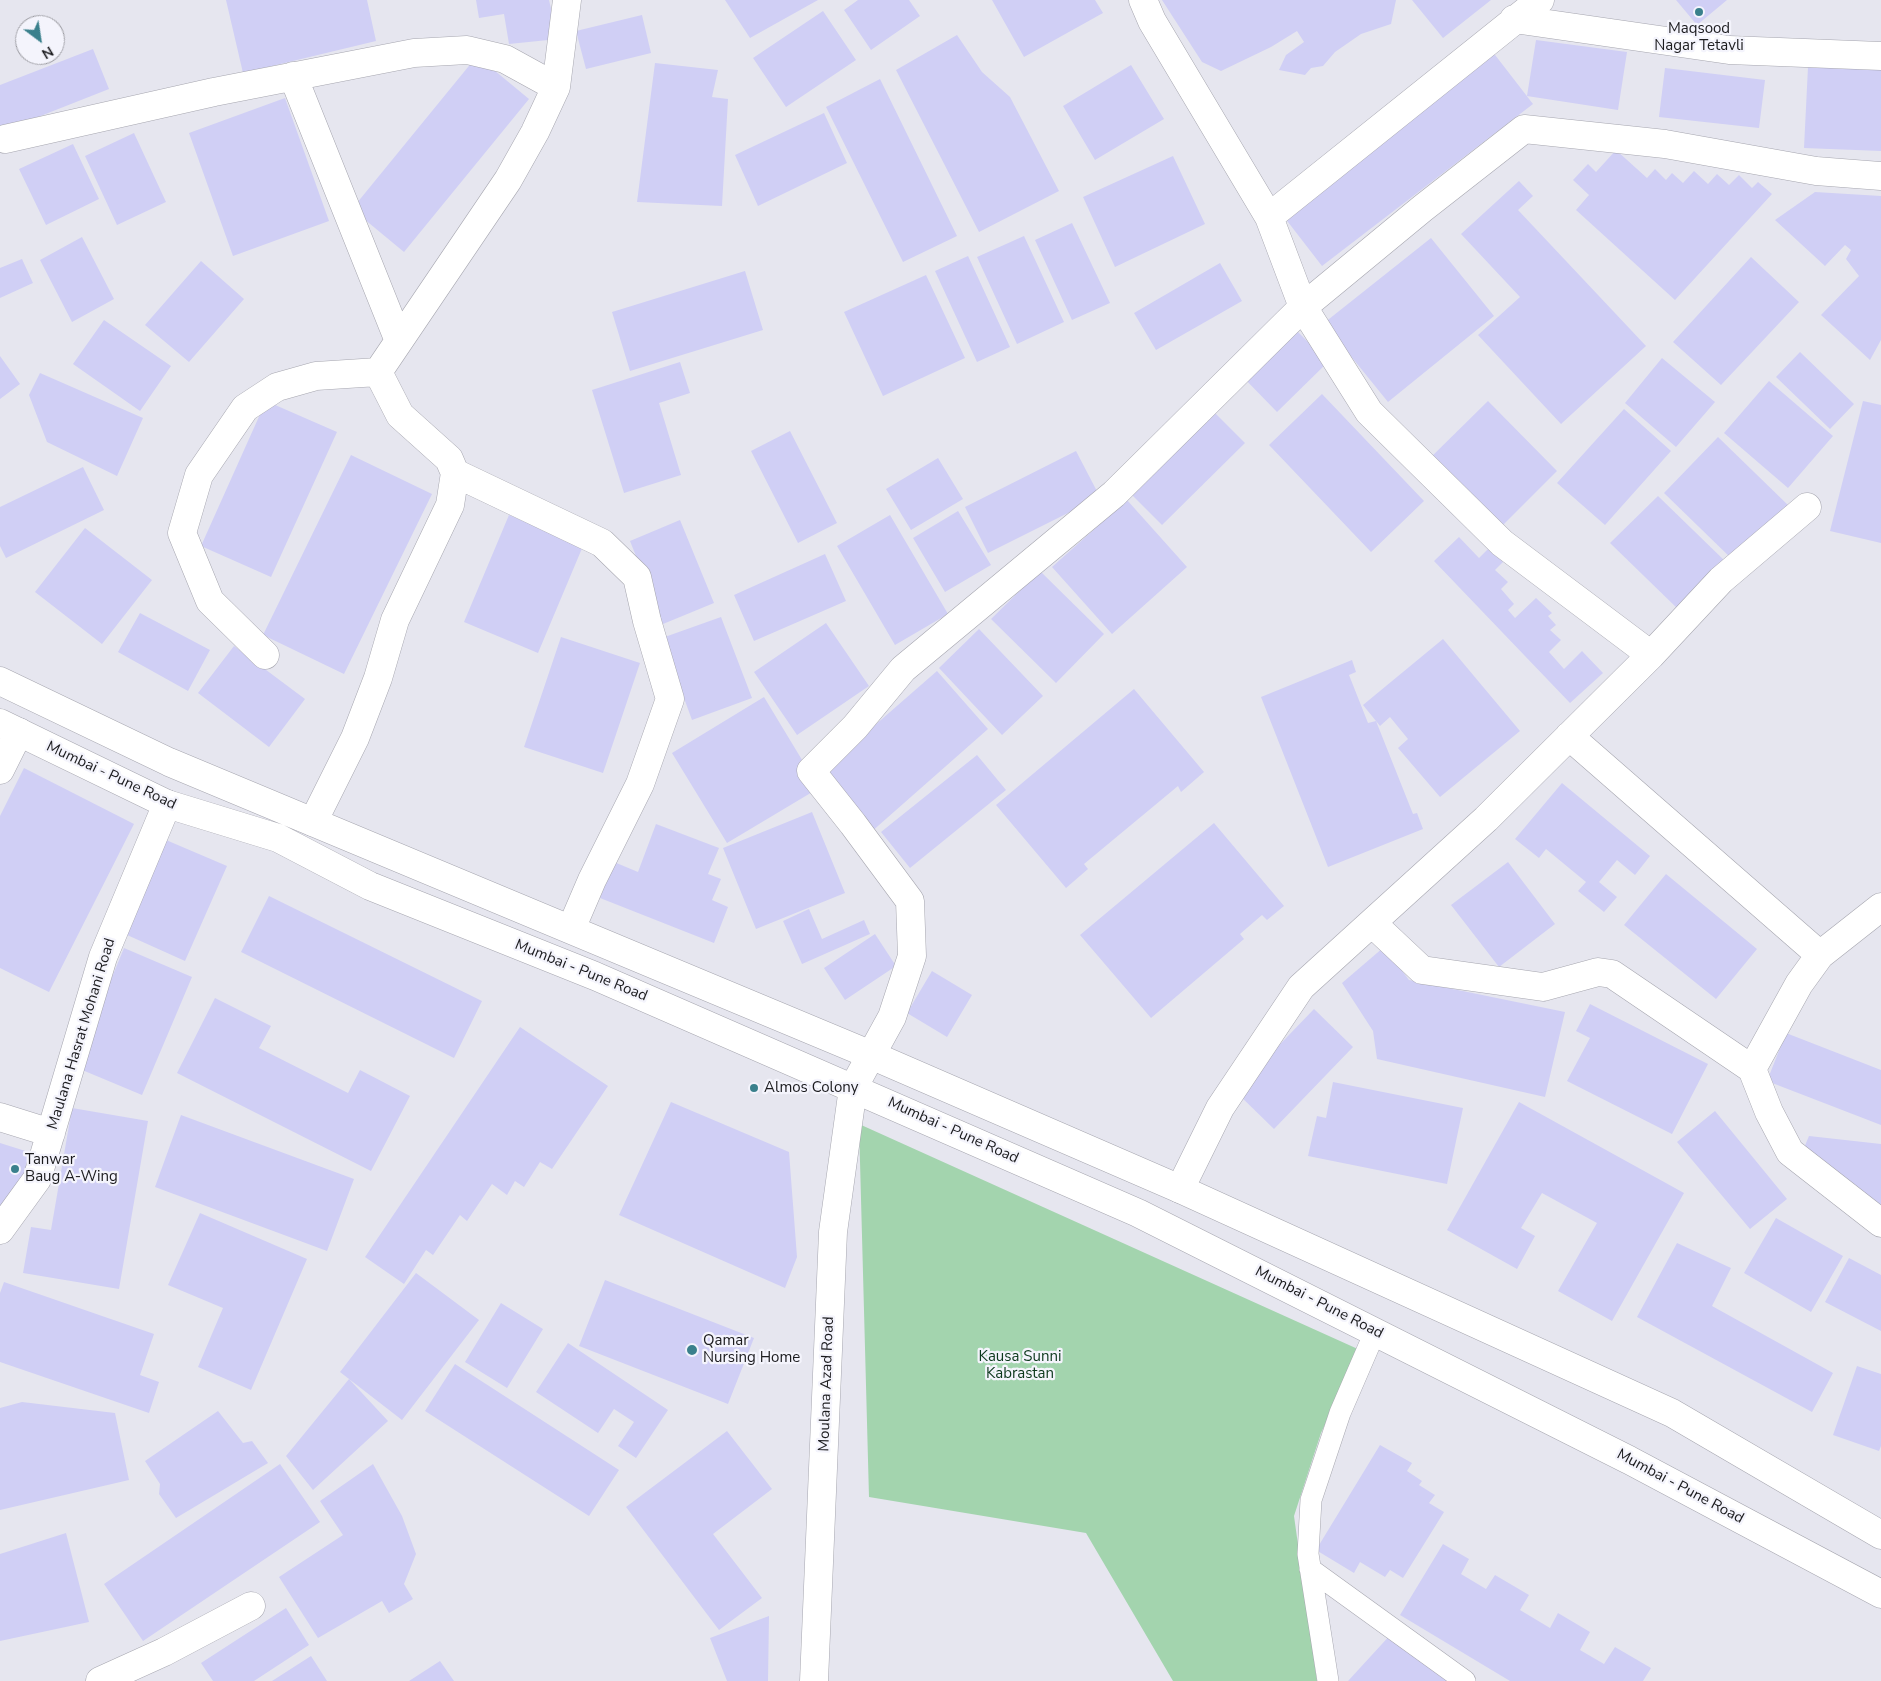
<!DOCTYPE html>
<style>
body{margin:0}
#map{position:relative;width:1881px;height:1681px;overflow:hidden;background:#e6e6ef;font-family:"Nunito Sans",sans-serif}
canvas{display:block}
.north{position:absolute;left:15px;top:15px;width:50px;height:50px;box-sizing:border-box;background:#f4f4fc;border:1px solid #9d9da3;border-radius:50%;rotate:149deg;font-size:14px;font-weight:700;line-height:20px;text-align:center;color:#1b1b1e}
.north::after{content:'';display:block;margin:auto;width:18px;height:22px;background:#3a808c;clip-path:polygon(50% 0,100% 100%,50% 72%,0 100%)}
</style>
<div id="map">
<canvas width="1881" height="1681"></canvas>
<div class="north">N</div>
</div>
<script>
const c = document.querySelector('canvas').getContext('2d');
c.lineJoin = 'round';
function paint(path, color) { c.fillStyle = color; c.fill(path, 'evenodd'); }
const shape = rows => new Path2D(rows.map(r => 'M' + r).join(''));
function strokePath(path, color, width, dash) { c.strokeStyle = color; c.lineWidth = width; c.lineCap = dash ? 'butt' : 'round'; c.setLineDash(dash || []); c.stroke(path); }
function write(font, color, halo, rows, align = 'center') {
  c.font = font + ' "Nunito Sans",sans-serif'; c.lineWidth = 4.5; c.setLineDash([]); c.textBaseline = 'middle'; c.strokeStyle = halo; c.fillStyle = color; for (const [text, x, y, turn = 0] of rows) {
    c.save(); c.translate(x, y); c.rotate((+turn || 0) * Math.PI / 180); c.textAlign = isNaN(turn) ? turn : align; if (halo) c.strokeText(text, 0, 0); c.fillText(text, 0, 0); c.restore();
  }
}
paint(shape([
 [859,1124,1360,1350,1321,1433,1294,1516,1317,1681,1173,1681,1086,1533,869,1497]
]), '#a3d4ae');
paint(shape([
 [226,0,367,0,376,41,243,73],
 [476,0,549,0,558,39,509,44,504,14,479,18],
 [725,0,818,0,750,38],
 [858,0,909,0,920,16,871,50,844,10],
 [992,0,1095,0,1103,13,1024,57],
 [1162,0,1396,0,1391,24,1361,34,1335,52,1323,66,1311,68,1305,75,1279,70,1286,55,1304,42,1297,31,1271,47,1221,71,1202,62],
 [1412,0,1491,0,1443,38],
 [1676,0,1727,0,1697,25],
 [823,11,856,60,786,107,753,58],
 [642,15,651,53,586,69,576,31],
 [957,35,982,72,1010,97,1059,191,979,232,896,70],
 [1536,40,1627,52,1618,110,1527,96],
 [93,49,109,89,0,132,0,85],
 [1492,51,1533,104,1322,266,1281,213],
 [477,56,529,99,404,252,352,209],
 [655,63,718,70,712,97,728,99,722,206,637,202],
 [1131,65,1164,119,1095,160,1063,106],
 [1808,67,1881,70,1881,151,1804,148],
 [1665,68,1765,80,1759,128,1659,117],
 [880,79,957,236,903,262,826,107],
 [285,98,329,221,233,256,189,133],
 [824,113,847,163,758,206,735,155],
 [134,133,166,202,117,225,85,156],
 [73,144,99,199,46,225,19,169],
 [1616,150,1647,178,1655,169,1666,180,1672,173,1683,183,1694,171,1708,184,1717,174,1729,185,1739,175,1752,188,1758,182,1772,194,1675,300,1576,210,1589,195,1573,180,1588,164,1596,172],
 [1173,156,1205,224,1115,267,1083,197],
 [1519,181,1533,196,1518,210,1646,346,1561,424,1478,335,1520,297,1461,234],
 [1815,192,1881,196,1881,340,1870,360,1821,315,1859,276,1846,259,1851,250,1845,245,1825,266,1775,220],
 [1072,223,1110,303,1072,320,1035,240],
 [1024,236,1064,322,1017,344,977,257],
 [82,237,114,299,72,322,40,260],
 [1431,238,1494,316,1388,402,1324,323],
 [968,256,1010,347,977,362,935,271],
 [1751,257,1799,302,1721,385,1673,342],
 [22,259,33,283,0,298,0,268],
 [201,261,244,299,189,362,145,325],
 [1220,263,1242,301,1156,350,1134,313],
 [745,271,763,330,630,371,612,312],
 [926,275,965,358,883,396,844,312],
 [104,320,171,366,140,411,73,364],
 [1291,325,1328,362,1277,412,1240,374],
 [1800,352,1854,404,1830,429,1776,377],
 [0,356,20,384,0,399],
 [1662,358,1715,402,1676,447,1625,403],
 [680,362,690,393,659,403,681,475,624,493,592,390],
 [40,373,143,418,117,476,47,442,29,395],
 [1769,381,1833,436,1788,488,1724,433],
 [1322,394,1424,501,1371,552,1269,445],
 [266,401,337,432,271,577,201,546],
 [1488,401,1557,471,1494,534,1424,464],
 [1863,401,1881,405,1881,543,1830,531],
 [1624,409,1671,451,1605,525,1557,483],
 [1215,413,1245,443,1162,525,1132,495],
 [790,431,837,523,798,543,751,451],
 [1718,437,1790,507,1735,562,1664,493],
 [1076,451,1100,497,988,553,965,507],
 [351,455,432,494,344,674,263,635],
 [938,458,963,499,911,530,886,489],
 [83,467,104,510,6,558,0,546,0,507],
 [1658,496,1727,563,1680,611,1610,543],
 [1127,500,1187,567,1112,634,1052,567],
 [958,511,991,565,945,592,913,538],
 [509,515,583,546,538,653,464,622],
 [890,515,948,614,895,645,837,546],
 [680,520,714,603,663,624,630,541],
 [85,528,152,580,102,644,35,592],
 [1459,537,1479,558,1489,548,1503,562,1495,570,1508,582,1501,589,1514,604,1508,610,1515,618,1536,598,1552,613,1548,616,1556,625,1550,630,1561,640,1549,652,1564,669,1582,651,1603,673,1570,703,1434,561],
 [825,554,846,601,754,641,734,595],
 [1040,571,1104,634,1056,683,991,619],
 [140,613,210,650,188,691,118,652],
 [721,617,752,698,692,720,662,638],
 [826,623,869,686,797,735,754,672],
 [979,629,1043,696,1002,735,939,668],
 [561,637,640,663,603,773,524,747],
 [1443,639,1520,731,1440,797,1398,748,1408,739,1390,717,1380,726,1376,721,1413,814,1417,813,1423,829,1328,867,1261,697,1352,660,1356,672,1349,675,1368,723,1376,721,1363,705],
 [234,646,305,699,269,747,198,693],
 [937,671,988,729,870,833,819,774],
 [1134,689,1204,772,1181,792,1178,786,1084,864,1088,869,1066,888,996,805],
 [764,697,819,788,727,843,672,753],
 [977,755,1006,790,910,868,881,832],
 [24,768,134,824,49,992,0,968,0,816],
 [1562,783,1650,856,1635,875,1617,860,1599,882,1617,897,1604,912,1578,891,1586,882,1546,849,1539,858,1515,839],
 [812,812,845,893,756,929,723,848],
 [1214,823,1284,906,1267,920,1262,915,1240,934,1244,939,1151,1018,1080,935],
 [656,824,719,848,708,874,721,879,712,900,728,907,714,943,600,898,614,862,638,872],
 [159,837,227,866,185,961,116,930],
 [1508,862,1555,924,1499,967,1451,905],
 [1666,874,1757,949,1716,999,1624,925],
 [269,896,482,1001,454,1058,241,952],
 [809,909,822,939,864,920,870,934,802,964,783,921],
 [875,934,896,966,845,1000,824,968],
 [1384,947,1409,980,1565,1012,1545,1097,1377,1059,1373,1031,1342,983],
 [124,948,192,977,142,1095,75,1067],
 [932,971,972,995,947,1037,907,1013],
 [215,998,271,1026,259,1048,348,1093,360,1070,410,1096,371,1171,177,1073],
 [1590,1004,1708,1064,1672,1134,1567,1081,1590,1038,1576,1031],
 [1314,1009,1353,1047,1274,1129,1235,1091],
 [520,1027,608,1086,552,1169,540,1162,524,1187,515,1181,507,1195,492,1184,467,1221,460,1215,433,1255,426,1250,404,1284,365,1257],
 [1786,1033,1881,1070,1881,1125,1767,1081],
 [1333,1082,1463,1108,1447,1184,1308,1156,1317,1116,1326,1118],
 [671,1102,789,1152,797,1257,785,1288,619,1215],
 [1519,1102,1684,1193,1612,1321,1558,1291,1597,1223,1542,1193,1521,1228,1535,1236,1517,1269,1447,1230],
 [72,1108,148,1121,119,1289,23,1273,31,1227,51,1230],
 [1715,1111,1787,1199,1750,1229,1677,1142],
 [181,1115,354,1179,327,1251,155,1187],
 [1809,1136,1881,1144,1881,1205,1801,1155],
 [0,1143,35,1154,24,1183,0,1216],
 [200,1213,307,1259,251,1390,198,1367,223,1308,168,1285],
 [1776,1218,1843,1256,1811,1312,1744,1273],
 [1677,1243,1731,1268,1712,1306,1833,1373,1812,1412,1637,1317],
 [1849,1258,1881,1275,1881,1331,1825,1302],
 [416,1273,479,1320,402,1420,340,1372],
 [605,1280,754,1338,728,1404,579,1346],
 [4,1282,154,1334,140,1375,159,1382,149,1413,0,1362,0,1293],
 [501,1303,543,1329,507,1388,465,1362],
 [568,1343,668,1410,636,1458,618,1446,634,1422,614,1409,598,1433,536,1392],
 [455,1364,619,1470,589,1516,425,1411],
 [1857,1366,1881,1374,1881,1446,1879,1451,1833,1435],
 [349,1379,388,1421,313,1490,286,1456],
 [22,1402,115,1413,129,1480,0,1510,0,1408],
 [218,1411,243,1443,252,1441,268,1463,176,1518,159,1494,160,1484,145,1461],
 [727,1431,772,1489,713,1534,762,1598,719,1630,626,1507],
 [1380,1445,1412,1463,1407,1471,1422,1481,1419,1485,1435,1495,1429,1503,1444,1512,1403,1578,1390,1570,1385,1577,1360,1562,1354,1573,1316,1550],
 [280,1464,320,1522,143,1641,104,1584],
 [373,1464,402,1516,416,1554,404,1584,413,1599,389,1613,382,1601,318,1638,279,1577,343,1535,320,1501],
 [66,1533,89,1622,0,1641,0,1554],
 [1443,1544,1469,1559,1461,1574,1486,1589,1495,1575,1529,1595,1520,1610,1550,1628,1558,1613,1590,1632,1580,1650,1604,1664,1615,1647,1651,1668,1643,1681,1510,1681,1400,1615],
 [286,1608,309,1645,254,1681,213,1681,201,1663],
 [769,1616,768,1681,727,1681,710,1638],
 [1393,1632,1447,1681,1348,1681],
 [311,1656,327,1681,272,1681],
 [440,1661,454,1681,409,1681]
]), '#d0cff5');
const service = shape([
 [1310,1569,1465,1681],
 [1328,1681,1308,1554,1311,1500,1340,1413,1375,1332]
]);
const minor = shape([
 [1143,0,1152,21,1269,217,1303,307,1369,412,1502,543,1651,655,1721,580,1807,507],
 [1514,19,1729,50,1881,56],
 [293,76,399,341],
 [5,139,214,92,414,53,467,50,505,59,556,87],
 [1269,217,1540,0],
 [455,473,602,543,637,577,647,621,670,699,640,784,592,880,571,929],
 [265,655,210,601,182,533,199,475,245,408,277,387,316,376,378,372],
 [1569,736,1820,955],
 [0,770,19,732],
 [313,822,355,738,378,678,395,620,450,505,455,473,449,459,400,415,378,372,508,180,535,132,556,87,567,0],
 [1881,907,1820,955,1799,984,1752,1069,1769,1112,1790,1152,1881,1223],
 [1372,923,1422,970,1543,987,1598,972,1612,974,1752,1069],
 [0,1117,51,1133],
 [1180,1189,1220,1108,1301,987,1486,819,1651,655],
 [0,1230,37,1179,103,957,167,804],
 [100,1681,164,1652,251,1606],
 [814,1681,833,1232,853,1088,892,1017,912,956,910,901,853,824,811,771,855,727,903,669,1114,494,1303,307,1423,208,1524,129,1665,144,1816,171,1881,176]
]);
const secondary = shape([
 [0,681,169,762,871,1055,1180,1189,1672,1413,1881,1535],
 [0,723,167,804,278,838,370,886,595,976,1138,1213,1629,1460,1881,1594]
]);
strokePath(service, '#a6a6af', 22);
strokePath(minor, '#a6a6af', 29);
strokePath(secondary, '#a6a6af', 29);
strokePath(service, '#fff', 21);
strokePath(minor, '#fff', 28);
strokePath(secondary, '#fff', 28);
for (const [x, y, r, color] of [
 [1699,12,5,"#3a808c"],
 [754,1088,5,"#3a808c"],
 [15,1169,5,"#3a808c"],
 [692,1350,6,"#3a808c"]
]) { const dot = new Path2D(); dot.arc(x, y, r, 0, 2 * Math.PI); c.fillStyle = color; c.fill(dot); strokePath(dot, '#f4f4fc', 2); }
write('15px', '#1b1b1e', '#f4f4fc', [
 ["Maqsood",1699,29,"center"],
 ["Nagar Tetavli",1699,46,"center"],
 ["Almos Colony",764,1088],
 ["Tanwar",25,1160],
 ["Baug A-Wing",25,1177],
 ["Qamar",703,1341],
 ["Nursing Home",703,1358]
], 'left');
write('15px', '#1b1b1e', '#f4f4fc', [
 ["Mumbai - Pune Road",111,776,25],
 ["Mumbai - Pune Road",581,971,22],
 ["Maulana Hasrat Mohani Road",82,1034,-73],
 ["Mumbai - Pune Road",953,1131,24],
 ["Mumbai - Pune Road",1319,1303,27],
 ["Moulana Azad Road",827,1384,-88],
 ["Mumbai - Pune Road",1680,1487,28]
]);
write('15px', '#0c381c', '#f4f4fc', [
 ["Kausa Sunni",1020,1357],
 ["Kabrastan",1020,1374]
]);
</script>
